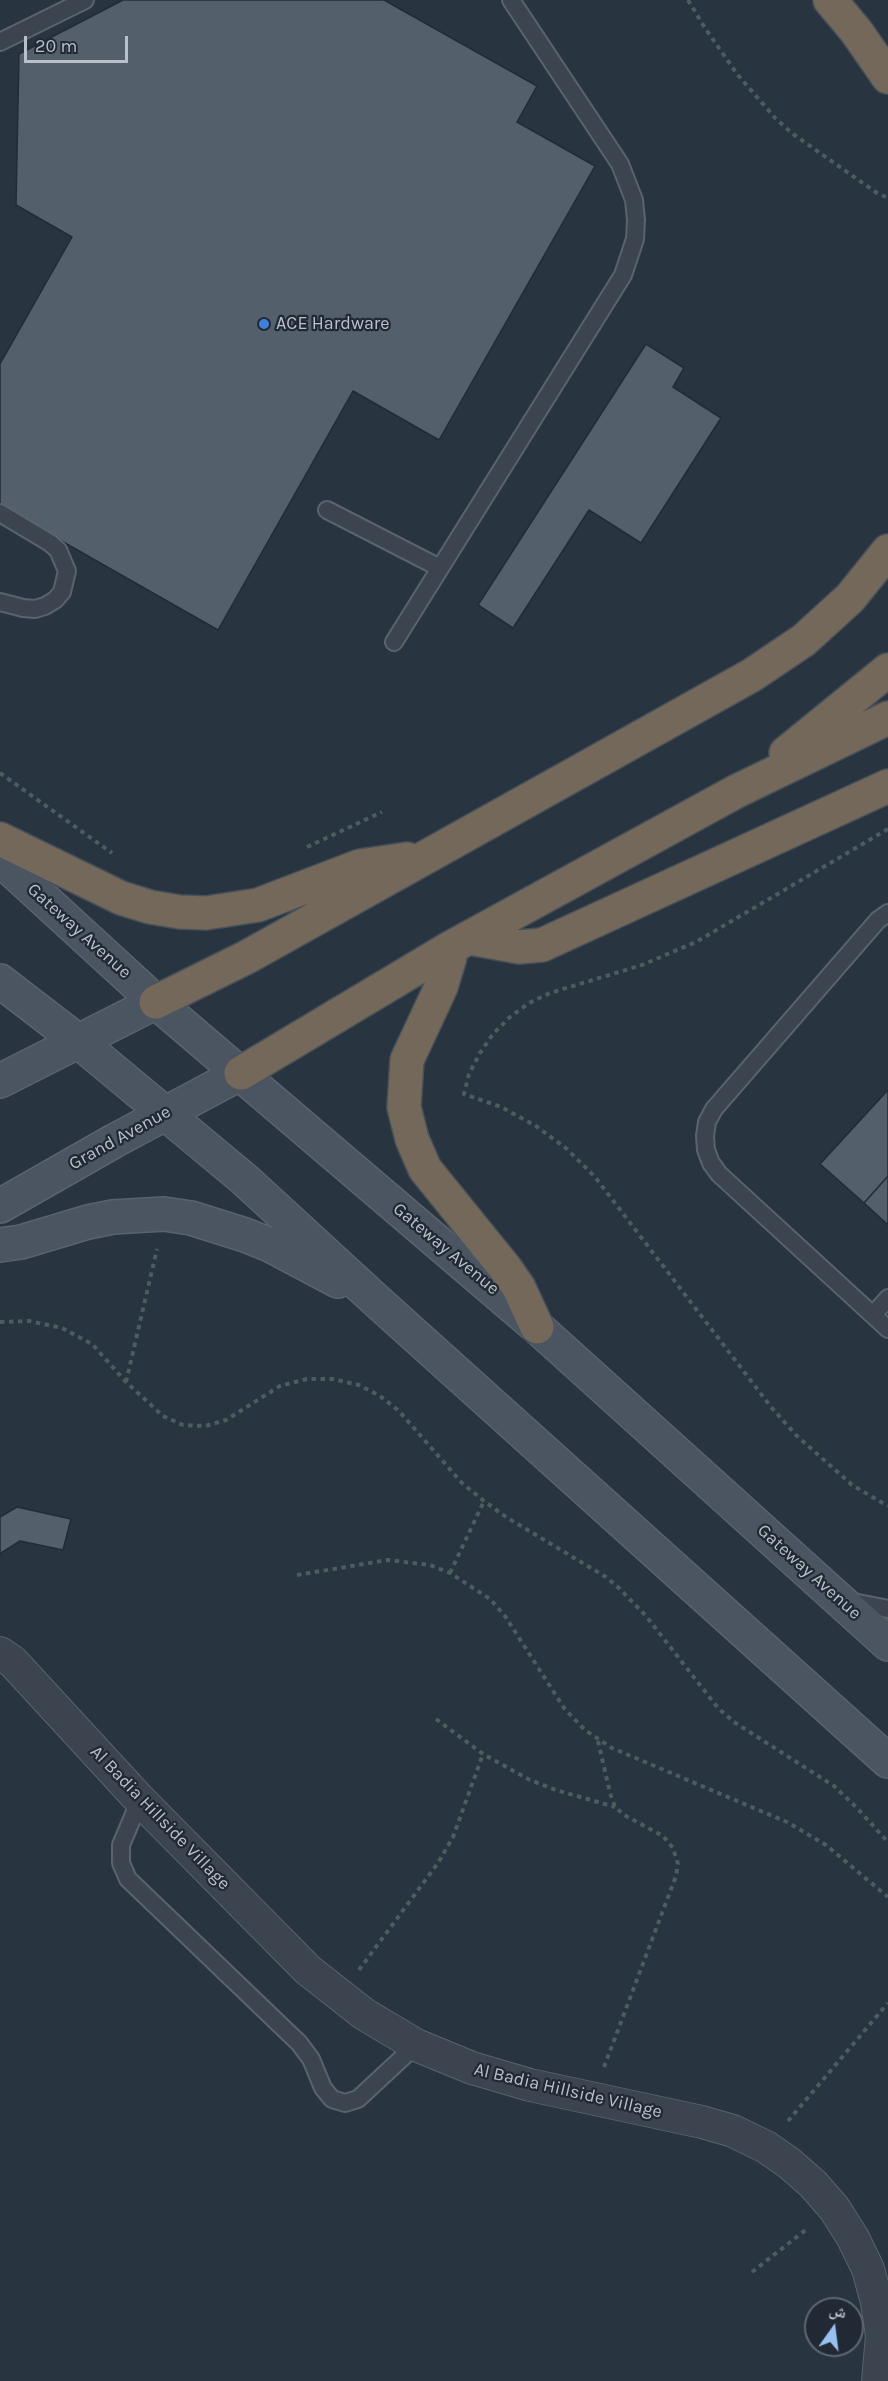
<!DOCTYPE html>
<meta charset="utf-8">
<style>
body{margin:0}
#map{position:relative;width:888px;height:2381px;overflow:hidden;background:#28343f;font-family:Karla,"Noto Naskh Arabic",sans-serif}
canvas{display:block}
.north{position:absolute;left:804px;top:2297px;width:60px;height:60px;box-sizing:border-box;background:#212a34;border:2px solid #5e6670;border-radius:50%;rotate:14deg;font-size:16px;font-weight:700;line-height:24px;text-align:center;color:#b9c0c9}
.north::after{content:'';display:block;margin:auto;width:21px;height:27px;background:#98c1ef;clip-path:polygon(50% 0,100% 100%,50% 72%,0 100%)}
.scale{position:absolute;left:24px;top:36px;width:104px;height:27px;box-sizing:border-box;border:3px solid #b9c0c9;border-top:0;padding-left:8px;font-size:18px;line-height:21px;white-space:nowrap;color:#b9c0c9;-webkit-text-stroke:4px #212a34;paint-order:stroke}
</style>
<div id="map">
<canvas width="888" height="2381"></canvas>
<div class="north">ش</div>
<div class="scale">20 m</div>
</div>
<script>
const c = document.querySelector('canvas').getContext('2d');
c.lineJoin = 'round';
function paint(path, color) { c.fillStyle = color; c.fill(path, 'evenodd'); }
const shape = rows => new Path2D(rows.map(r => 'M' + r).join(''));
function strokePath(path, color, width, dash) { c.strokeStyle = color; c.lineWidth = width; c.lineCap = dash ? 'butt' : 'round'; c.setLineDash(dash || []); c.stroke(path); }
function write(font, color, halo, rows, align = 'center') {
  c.font = font + ' Karla,sans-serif'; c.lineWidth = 4.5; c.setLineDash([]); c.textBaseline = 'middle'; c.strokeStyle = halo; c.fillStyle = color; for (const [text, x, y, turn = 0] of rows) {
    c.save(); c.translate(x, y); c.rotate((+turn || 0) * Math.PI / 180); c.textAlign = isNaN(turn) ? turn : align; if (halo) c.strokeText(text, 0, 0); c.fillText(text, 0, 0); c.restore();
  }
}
const building = shape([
 [123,0,384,0,537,86,517,122,595,166,439,440,353,391,218,630,0,506,0,364,72,237,16,205,19,54,123,0],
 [646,344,684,368,673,387,721,418,641,543,589,510,513,628,478,605,646,344],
 [888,1090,888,1176,864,1203,820,1164,888,1090],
 [888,1176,888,1225,864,1203,888,1176],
 [17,1507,71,1519,63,1550,20,1541,1,1553,0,1557,0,1517,17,1507]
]);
paint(building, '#545f6c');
strokePath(building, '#232c36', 1.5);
const lane = shape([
 [0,42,85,0],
 [327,510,440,568],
 [0,513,50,543,58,550,67,571,62,592,55,600,45,606,35,609,23,608,0,602],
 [394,642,623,275,635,239,636,220,634,200,620,164,511,0],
 [888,913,878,920,714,1109,707,1122,705,1136,706,1150,711,1163,719,1174,888,1329],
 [873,1315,888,1298],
 [848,1601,888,1609],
 [140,1800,121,1845,121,1863,128,1879,299,2043,311,2059,323,2088,332,2099,345,2103,358,2099,416,2045]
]);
const street = shape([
 [0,1653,13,1662,140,1800,308,1970,364,2014,416,2045,472,2068,530,2085,702,2122,733,2131,766,2147,789,2163,813,2184,834,2208,853,2238,868,2269,877,2302,882,2336,878,2381]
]);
const secondary = shape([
 [0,859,156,1002,537,1327,888,1644],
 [0,981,78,1041,244,1179,379,1303,888,1761],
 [0,1081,156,1002],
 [0,1206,114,1141,241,1073],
 [0,1245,21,1242,88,1222,113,1217,164,1214,191,1218,245,1235,270,1245,338,1281]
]);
const highway = shape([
 [830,0,856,31,888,77],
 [786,753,888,670],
 [0,839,121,898,150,907,180,912,206,913,258,905,360,866,407,859],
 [470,938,519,947,542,945,888,786],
 [450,948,450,957,441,987,407,1060,404,1107,412,1139,425,1169,506,1269,519,1288,537,1327],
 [156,1002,247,957,752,675,804,640,850,598,888,551],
 [241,1073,450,948,737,791,888,718]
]);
strokePath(lane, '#5a636c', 20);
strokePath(street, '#5a636c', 34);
strokePath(secondary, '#5a636c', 36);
strokePath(highway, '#475059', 36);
strokePath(shape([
 [688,0,705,28,737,74,776,119,793,134,877,193,888,198],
 [0,773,112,853],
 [888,829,696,942,642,965,550,993,529,1003,510,1017,493,1034,480,1053,469,1074,464,1094,501,1107,536,1126,567,1149,595,1177,771,1407,796,1435,852,1485,888,1506],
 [307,847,382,812],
 [0,1322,29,1321,62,1328,92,1344,126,1382,163,1416,183,1425,205,1426,226,1420,280,1386,307,1379,333,1379,359,1385,380,1396,399,1411,462,1483,484,1501,506,1517,606,1577,620,1589,646,1616,718,1708,734,1722,834,1786,856,1807,888,1842],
 [126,1382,157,1249],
 [450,1573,484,1501],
 [297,1575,388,1560,430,1565,450,1573,490,1599,505,1616,564,1708,585,1730,612,1748,787,1822,826,1845,888,1897],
 [436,1719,483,1754,530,1780,556,1790,615,1807],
 [598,1741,610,1793,615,1807,624,1815,663,1836,673,1848,678,1864,676,1876,604,2067],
 [359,1970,438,1863,453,1837,483,1754],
 [788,2121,888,2003],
 [752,2272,807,2229]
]), '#4a5e5f', 4, [4.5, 4.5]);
strokePath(lane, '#3c454f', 16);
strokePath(street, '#3c454f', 32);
strokePath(secondary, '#4a5561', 33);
strokePath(highway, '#74685a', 33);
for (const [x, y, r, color] of [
 [264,324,6,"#3f7fe0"]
]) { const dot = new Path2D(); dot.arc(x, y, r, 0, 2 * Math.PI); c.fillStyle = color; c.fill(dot); strokePath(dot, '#212a34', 2); }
write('18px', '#b9c0c9', '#212a34', [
 ["ACE Hardware",276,324]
], 'left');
write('18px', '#b9c0c9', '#212a34', [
 ["Gateway Avenue",79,931,42],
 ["Grand Avenue",120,1138,-29],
 ["Gateway Avenue",446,1249,40],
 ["Gateway Avenue",809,1572,42],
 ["Al Badia Hillside Village",160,1818,46],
 ["Al Badia Hillside Village",568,2091,13]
]);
</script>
